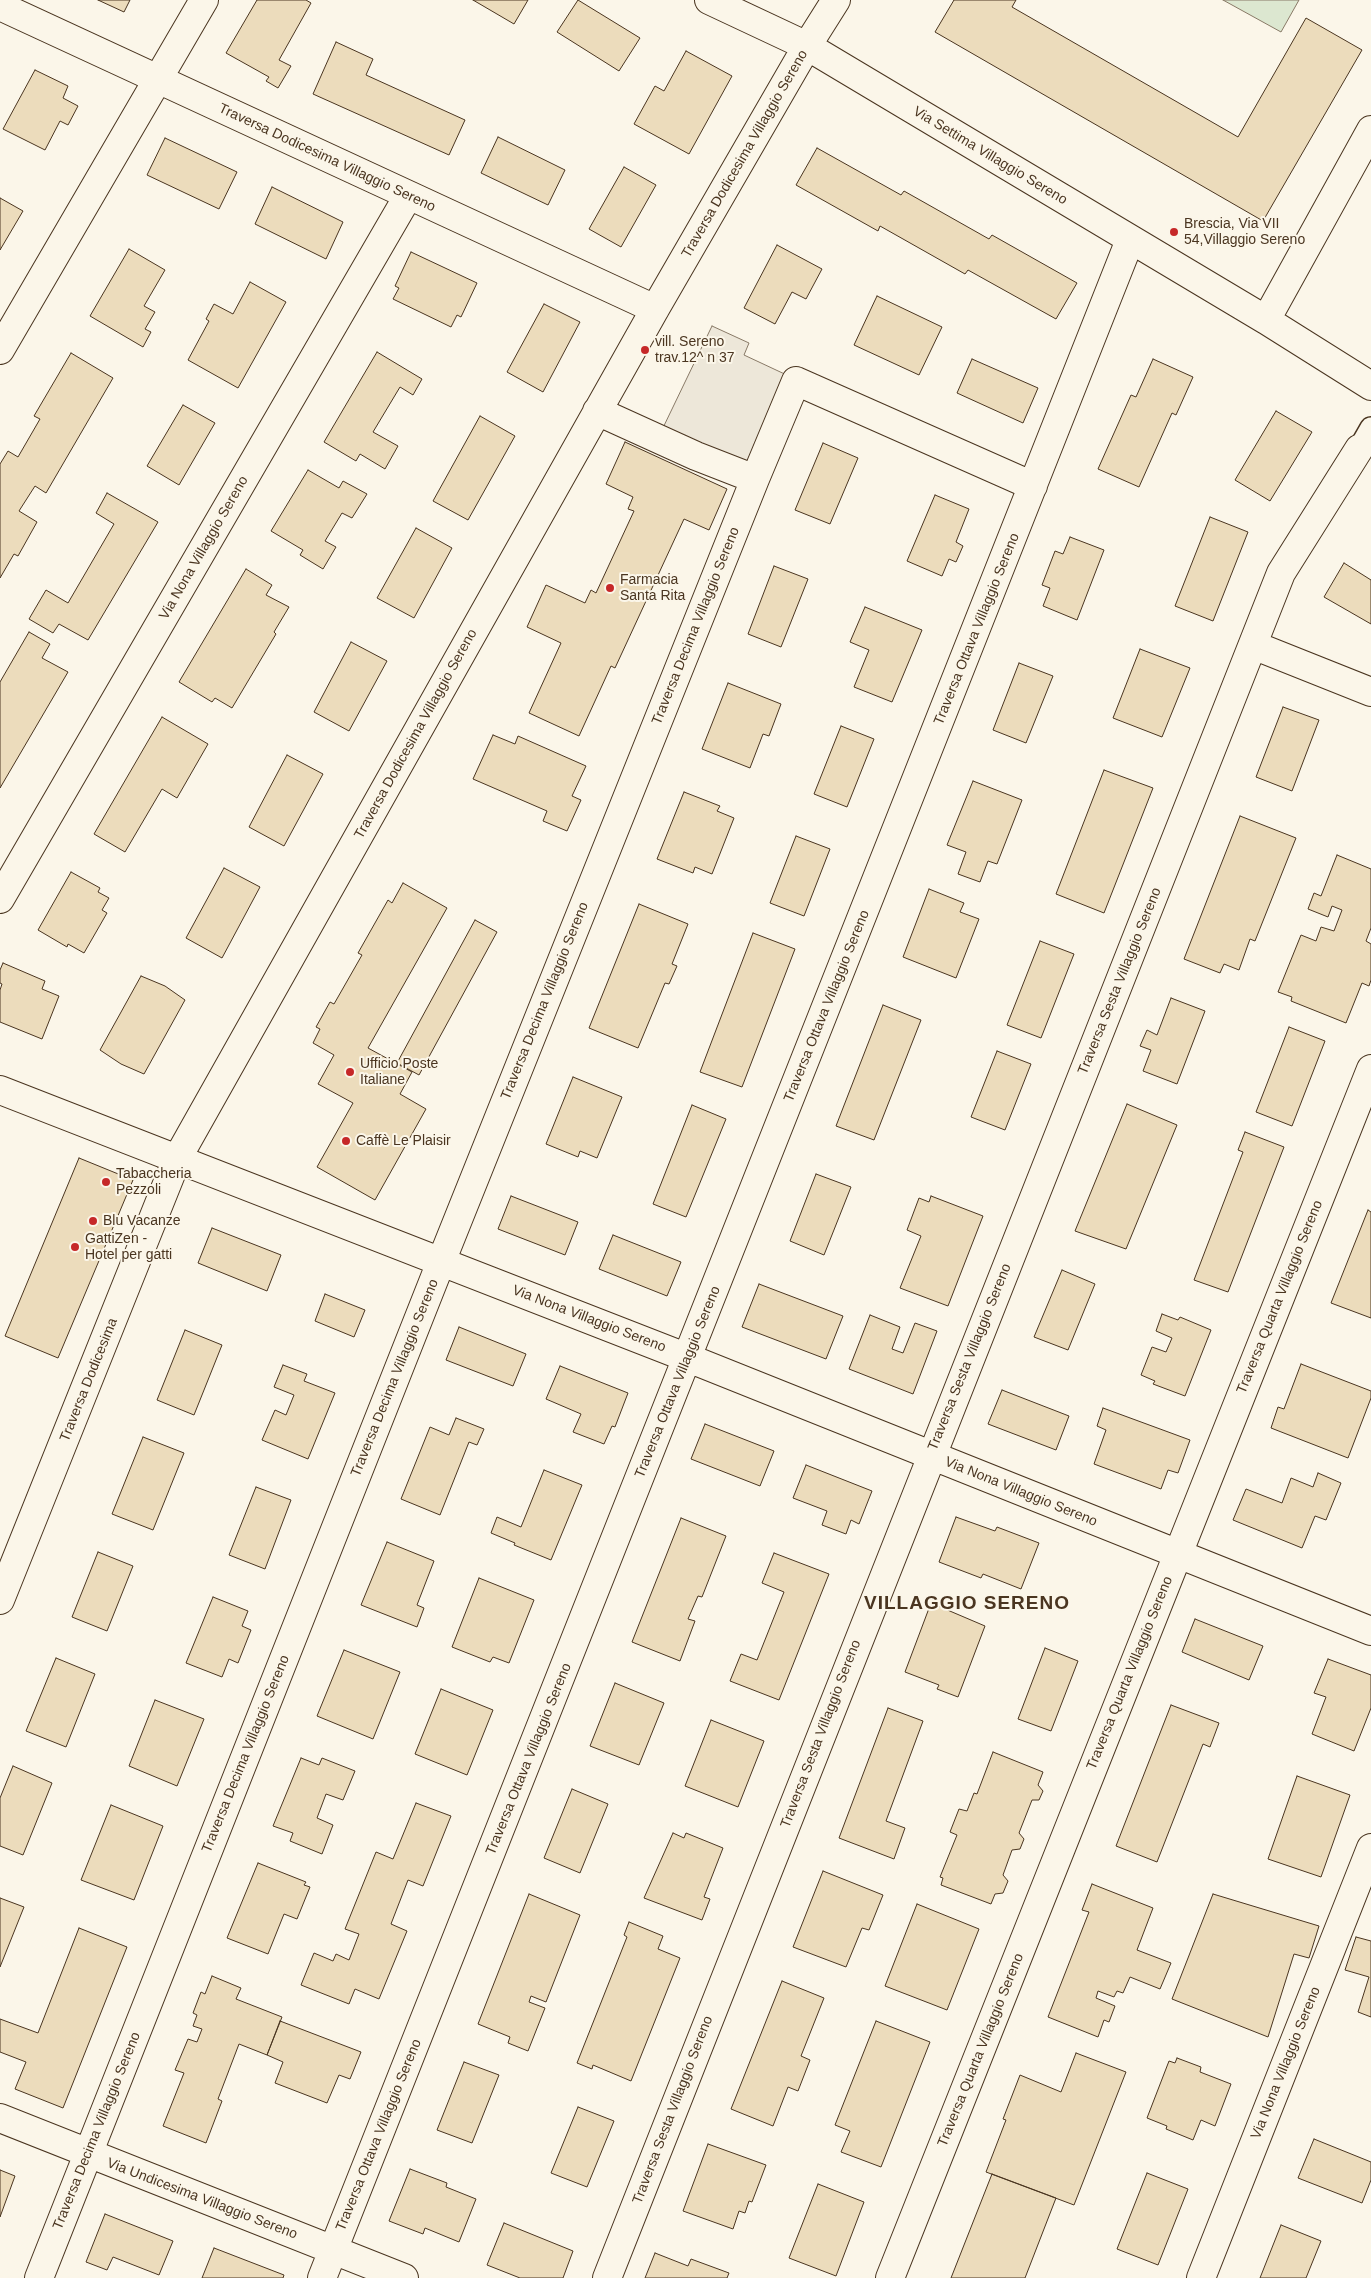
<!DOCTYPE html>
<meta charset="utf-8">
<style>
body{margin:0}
canvas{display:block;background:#fbf6e9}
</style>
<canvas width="1371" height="2278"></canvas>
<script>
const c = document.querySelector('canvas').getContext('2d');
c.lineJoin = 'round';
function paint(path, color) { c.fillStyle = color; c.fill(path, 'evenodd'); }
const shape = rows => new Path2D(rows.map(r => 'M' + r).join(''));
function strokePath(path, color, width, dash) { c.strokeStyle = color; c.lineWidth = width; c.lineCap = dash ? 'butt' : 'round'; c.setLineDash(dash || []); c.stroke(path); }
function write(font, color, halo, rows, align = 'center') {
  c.font = font + ' Helvetica,sans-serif'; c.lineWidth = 4; c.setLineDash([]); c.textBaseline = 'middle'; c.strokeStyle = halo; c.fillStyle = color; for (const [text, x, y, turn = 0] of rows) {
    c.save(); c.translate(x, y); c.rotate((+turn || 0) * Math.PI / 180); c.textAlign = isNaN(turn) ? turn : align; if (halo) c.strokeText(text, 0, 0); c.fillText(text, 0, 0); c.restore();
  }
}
const green = shape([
 [1223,0,1299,0,1281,32,1223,0]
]);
paint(green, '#dce7d0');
strokePath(green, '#887966', 1);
const parking = shape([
 [712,326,749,343,744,355,791,377,745,474,660,434,712,326]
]);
paint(parking, '#ede7d9');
strokePath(parking, '#887966', 1);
const building = shape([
 [98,0,130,0,124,12,98,0],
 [257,0,306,0,311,3,279,60,291,66,278,88,266,81,269,77,226,53,257,0],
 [473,0,528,0,514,24,473,0],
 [578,0,640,38,619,71,557,32,578,0],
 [954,0,1016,0,1012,7,1238,137,1306,18,1362,50,1263,221,935,32,954,0],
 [336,42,373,59,366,75,465,120,449,155,313,94,336,42],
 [686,51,732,76,689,154,634,124,655,86,664,91,686,51],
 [35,70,68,86,63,98,78,106,68,125,60,121,45,150,3,129,35,70],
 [498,137,565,170,548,205,481,173,498,137],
 [165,138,237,172,219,209,147,175,165,138],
 [817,148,901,195,904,191,989,239,992,235,1077,283,1056,319,968,270,965,274,880,226,878,231,796,185,817,148],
 [624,167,656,185,621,247,589,229,624,167],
 [272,187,343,222,326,259,255,224,272,187],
 [0,198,23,211,0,250,0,198],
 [777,245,822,269,806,299,792,292,775,324,744,308,777,245],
 [129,249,165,270,144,306,155,312,145,329,151,332,143,347,90,316,129,249],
 [411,252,477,283,461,317,457,315,451,327,393,299,399,288,395,286,411,252],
 [250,282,286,302,238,388,188,360,209,321,206,319,214,304,233,314,250,282],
 [877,296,942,327,919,375,854,345,877,296],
 [544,304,580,322,543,392,507,372,544,304],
 [377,352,422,379,413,395,400,387,373,432,398,446,385,469,360,454,356,461,324,442,377,352],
 [71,353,113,378,46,493,35,486,19,511,37,522,18,556,14,554,0,578,0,464,8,451,18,457,40,419,34,416,71,353],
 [972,359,1038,388,1023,423,957,393,972,359],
 [1153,359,1193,377,1176,415,1172,413,1139,487,1098,469,1131,395,1136,397,1153,359],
 [183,405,215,423,179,485,147,466,183,405],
 [1276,411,1312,432,1270,501,1235,480,1276,411],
 [480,416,515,436,468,520,433,501,480,416],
 [625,442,727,489,709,530,684,519,615,668,611,666,579,736,529,713,561,643,527,627,546,585,585,603,591,590,596,593,634,511,628,509,633,497,606,484,625,442],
 [823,443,858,458,830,524,795,510,823,443],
 [308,470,339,488,343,481,367,494,352,518,342,513,325,541,336,547,323,569,300,555,303,550,271,531,308,470],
 [107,493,158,522,88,640,59,624,53,633,29,619,46,590,68,603,114,524,96,513,107,493],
 [935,495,969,509,956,542,963,546,956,562,949,559,942,576,907,561,935,495],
 [1210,517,1248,532,1213,621,1175,606,1210,517],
 [416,528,452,548,414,618,377,598,416,528],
 [1070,537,1104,550,1077,620,1043,606,1050,588,1042,585,1055,551,1063,554,1070,537],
 [1344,563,1371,580,1371,624,1324,597,1344,563],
 [774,566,808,579,781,647,748,634,774,566],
 [246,569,272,585,266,595,289,607,274,632,276,634,232,708,215,698,212,702,179,682,246,569],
 [865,607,922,630,892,702,854,687,869,650,850,642,865,607],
 [29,632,50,644,42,658,68,672,0,788,0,682,29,632],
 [351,642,387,661,349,731,314,712,351,642],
 [1140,649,1190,668,1162,737,1113,718,1140,649],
 [1019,663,1053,676,1026,743,993,730,1019,663],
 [728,683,781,704,769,736,763,734,750,768,702,749,728,683],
 [1283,707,1319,720,1292,791,1256,777,1283,707],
 [162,717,208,744,177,798,162,789,125,852,94,834,162,717],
 [841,726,874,739,847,807,814,794,841,726],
 [493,735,515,744,518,736,586,766,572,796,581,800,567,831,543,821,547,811,473,779,493,735],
 [287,755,323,774,284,846,249,827,287,755],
 [1104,770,1153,788,1104,913,1056,894,1104,770],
 [973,781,1022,800,997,864,988,861,980,882,958,874,966,852,947,845,973,781],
 [684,792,720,806,717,811,734,818,712,874,695,867,693,873,657,859,684,792],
 [1240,816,1296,838,1255,941,1250,939,1239,970,1224,964,1220,973,1184,959,1240,816],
 [796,836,830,849,804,916,770,903,796,836],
 [1337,855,1371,869,1371,928,1366,941,1371,944,1371,980,1369,986,1362,983,1346,1023,1291,1001,1292,997,1278,992,1301,935,1316,941,1321,927,1334,931,1342,910,1332,906,1328,917,1308,909,1314,893,1321,896,1337,855],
 [224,868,260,887,222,958,186,938,224,868],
 [71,872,100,888,98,892,109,898,102,910,107,913,84,953,68,944,67,947,38,930,71,872],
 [403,883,447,908,368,1048,412,1072,400,1094,426,1109,375,1200,317,1167,353,1103,318,1084,334,1055,313,1043,320,1029,316,1027,330,1002,334,1004,362,955,358,953,388,900,392,903,403,883],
 [929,889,964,903,960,912,979,919,956,978,903,957,929,889],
 [639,904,688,924,672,964,677,966,669,984,665,983,638,1048,589,1028,639,904],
 [475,920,497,932,419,1075,397,1063,475,920],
 [753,933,795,949,742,1087,700,1072,753,933],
 [1040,941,1074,954,1041,1038,1007,1025,1040,941],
 [3,963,45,981,42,989,59,996,42,1039,0,1022,0,990,2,984,0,983,0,970,3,963],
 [141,976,165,986,185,1000,144,1074,121,1064,100,1050,141,976],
 [1171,998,1205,1011,1177,1084,1143,1071,1151,1050,1140,1046,1147,1030,1157,1035,1171,998],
 [883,1005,921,1020,874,1140,836,1126,883,1005],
 [1289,1027,1325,1041,1292,1126,1256,1112,1289,1027],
 [997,1051,1031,1064,1005,1130,971,1117,997,1051],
 [573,1077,622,1097,597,1158,580,1151,578,1157,546,1144,573,1077],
 [1127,1104,1177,1125,1126,1249,1075,1231,1127,1104],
 [692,1105,726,1119,686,1217,653,1204,692,1105],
 [1245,1132,1284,1147,1228,1292,1194,1280,1243,1152,1238,1150,1245,1132],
 [79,1158,133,1180,58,1358,5,1336,79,1158],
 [816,1174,851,1187,824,1255,790,1241,816,1174],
 [511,1196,578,1222,565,1255,498,1229,511,1196],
 [931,1196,983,1216,948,1306,900,1288,921,1236,907,1230,919,1198,929,1202,931,1196],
 [1368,1210,1371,1212,1371,1318,1331,1303,1368,1210],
 [212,1228,281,1255,267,1291,198,1263,212,1228],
 [613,1235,681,1262,667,1296,599,1269,613,1235],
 [1062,1270,1095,1284,1068,1350,1034,1337,1062,1270],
 [759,1284,843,1316,826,1359,742,1327,759,1284],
 [325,1294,365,1310,354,1337,315,1321,325,1294],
 [1162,1314,1178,1320,1180,1317,1211,1330,1185,1396,1153,1384,1155,1381,1141,1375,1152,1347,1166,1352,1172,1338,1156,1331,1162,1314],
 [870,1315,900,1327,892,1349,903,1353,915,1323,937,1331,913,1394,849,1369,870,1315],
 [459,1327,526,1354,513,1386,446,1360,459,1327],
 [185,1330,222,1345,194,1415,157,1400,185,1330],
 [1301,1364,1371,1391,1371,1398,1348,1458,1271,1428,1278,1407,1284,1409,1301,1364],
 [283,1365,307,1374,304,1381,335,1393,308,1459,262,1440,275,1410,286,1415,294,1395,274,1387,283,1365],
 [560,1366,628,1393,615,1427,612,1426,604,1444,573,1432,581,1414,546,1399,560,1366],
 [1002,1390,1069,1416,1056,1450,988,1424,1002,1390],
 [1103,1408,1190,1440,1178,1473,1168,1470,1161,1489,1094,1464,1106,1430,1097,1426,1103,1408],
 [456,1418,484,1429,477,1445,469,1442,440,1515,401,1499,430,1427,449,1435,456,1418],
 [705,1424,774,1451,760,1486,691,1459,705,1424],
 [143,1437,184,1453,153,1530,112,1514,143,1437],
 [806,1465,872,1491,859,1524,851,1520,846,1534,822,1525,827,1511,793,1498,806,1465],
 [544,1470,582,1485,551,1560,514,1545,515,1543,491,1533,497,1517,521,1527,544,1470],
 [1318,1473,1341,1483,1326,1520,1315,1516,1302,1548,1233,1520,1246,1489,1282,1503,1291,1478,1313,1487,1318,1473],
 [256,1487,291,1500,265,1569,229,1555,256,1487],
 [956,1517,995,1531,997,1527,1039,1543,1021,1589,983,1574,981,1578,939,1562,956,1517],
 [681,1518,726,1536,702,1597,698,1596,688,1619,695,1621,680,1661,632,1642,681,1518],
 [387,1542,434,1561,417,1605,424,1608,417,1627,361,1605,387,1542],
 [98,1552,133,1566,107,1631,72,1617,98,1552],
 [774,1553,829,1574,779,1700,730,1681,741,1654,757,1660,784,1592,762,1583,774,1553],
 [479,1578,534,1600,509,1663,493,1657,490,1662,452,1647,479,1578],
 [213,1597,248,1611,242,1626,251,1630,238,1663,229,1659,222,1677,186,1663,213,1597],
 [931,1603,985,1626,958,1697,937,1689,939,1685,905,1672,931,1603],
 [1195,1619,1263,1646,1249,1680,1182,1652,1195,1619],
 [1045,1648,1078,1661,1051,1731,1018,1719,1045,1648],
 [344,1650,400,1672,373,1739,317,1716,344,1650],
 [56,1658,95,1674,66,1747,26,1731,56,1658],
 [1328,1659,1371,1675,1371,1708,1354,1751,1312,1734,1326,1697,1314,1693,1328,1659],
 [615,1683,664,1703,639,1765,590,1746,615,1683],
 [441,1689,493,1710,467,1775,415,1754,441,1689],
 [155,1700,204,1719,177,1786,129,1766,155,1700],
 [1171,1705,1219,1723,1210,1747,1203,1744,1157,1862,1116,1846,1171,1705],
 [888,1708,923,1721,886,1821,905,1828,894,1859,839,1838,888,1708],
 [711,1720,764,1741,738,1807,685,1786,711,1720],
 [993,1752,1043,1772,1038,1785,1043,1791,1039,1800,1032,1800,1019,1833,1024,1839,1020,1849,1012,1850,1003,1875,1008,1881,1003,1893,995,1894,991,1904,941,1885,943,1878,940,1877,957,1835,950,1832,959,1809,967,1811,974,1793,977,1794,993,1752],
 [301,1758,319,1765,322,1758,355,1771,343,1800,326,1794,317,1818,333,1825,322,1854,290,1841,293,1833,273,1826,301,1758],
 [13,1766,52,1783,23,1855,0,1846,0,1798,13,1766],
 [1297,1776,1350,1795,1321,1877,1268,1859,1297,1776],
 [572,1789,608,1804,580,1873,544,1858,572,1789],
 [416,1803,451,1816,423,1886,408,1880,391,1924,407,1931,379,1999,355,1989,349,2004,301,1985,314,1953,333,1961,336,1954,349,1960,359,1934,345,1929,376,1852,393,1859,416,1803],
 [111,1805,163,1826,134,1900,81,1880,111,1805],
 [673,1833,684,1838,686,1833,723,1848,704,1897,710,1899,702,1920,644,1898,673,1833],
 [258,1863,306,1882,304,1885,310,1887,297,1919,284,1914,268,1954,227,1938,258,1863],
 [823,1871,883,1895,869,1930,862,1928,846,1967,793,1947,823,1871],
 [1092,1884,1153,1908,1137,1950,1171,1963,1160,1989,1130,1977,1123,1993,1117,1991,1114,1997,1098,1991,1096,1998,1115,2006,1109,2022,1104,2020,1098,2037,1048,2017,1089,1912,1082,1910,1092,1884],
 [529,1894,580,1915,546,2002,531,1996,529,2002,545,2008,528,2051,508,2043,510,2037,478,2024,529,1894],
 [1213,1894,1319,1926,1309,1958,1294,1954,1268,2037,1172,1999,1213,1894],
 [0,1898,24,1907,0,1967,0,1898],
 [917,1904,979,1929,947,2010,885,1986,917,1904],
 [629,1922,663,1936,658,1949,680,1958,631,2081,593,2065,592,2069,577,2063,627,1937,624,1935,629,1922],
 [79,1928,127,1947,63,2108,15,2089,26,2062,0,2052,0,2019,38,2033,79,1928],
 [1356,1937,1371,1941,1371,2017,1358,2012,1369,1977,1345,1970,1356,1937],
 [212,1976,241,1988,236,1999,282,2017,267,2055,239,2044,218,2099,222,2101,206,2143,163,2126,184,2073,175,2070,188,2039,197,2042,202,2029,193,2026,197,2015,193,2013,201,1992,205,1994,212,1976],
 [782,1981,824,1998,801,2056,810,2060,798,2091,788,2087,773,2126,731,2109,782,1981],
 [280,2021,361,2052,350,2079,339,2075,327,2103,275,2083,283,2062,267,2055,280,2021],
 [876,2021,930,2042,881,2167,841,2152,850,2131,835,2125,876,2021],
 [1076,2053,1126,2072,1074,2205,986,2172,1006,2120,1003,2119,1020,2075,1061,2092,1076,2053],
 [1177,2058,1201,2067,1200,2072,1231,2084,1215,2126,1201,2120,1193,2140,1166,2129,1167,2126,1147,2118,1169,2061,1175,2063,1177,2058],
 [464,2062,499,2075,472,2143,437,2130,464,2062],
 [578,2107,614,2121,587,2187,551,2173,578,2107],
 [1314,2139,1371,2162,1371,2180,1362,2203,1298,2178,1314,2139],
 [708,2144,766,2165,752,2202,749,2201,745,2213,739,2211,733,2229,683,2211,708,2144],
 [410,2169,447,2183,446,2187,476,2199,459,2242,425,2228,423,2234,389,2221,410,2169],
 [0,2170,15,2176,0,2217,0,2170],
 [1147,2173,1188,2189,1158,2265,1117,2249,1147,2173],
 [992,2174,1056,2198,1025,2278,951,2278,992,2174],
 [818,2184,864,2202,836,2276,789,2258,818,2184],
 [105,2214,173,2241,159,2275,113,2257,107,2270,86,2262,105,2214],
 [504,2223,573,2251,563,2278,520,2278,487,2265,504,2223],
 [1281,2225,1321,2241,1306,2278,1260,2278,1281,2225],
 [214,2248,284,2275,283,2278,202,2278,214,2248],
 [655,2253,688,2266,691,2259,729,2273,727,2278,645,2278,655,2253]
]);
paint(building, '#ecdcbc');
strokePath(building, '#4a3520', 1);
const pedestrian = shape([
 [1359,449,1371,428]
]);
const minor = shape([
 [709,0,807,46,1266,320,1371,386],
 [0,6,655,309],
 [1266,320,1371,130],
 [0,350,204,0],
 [597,411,696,456,755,479],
 [1253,645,1371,692],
 [0,899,408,196],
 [0,1090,688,1358,1371,1631],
 [0,1600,177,1159,655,309,807,46,836,0],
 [0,2118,404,2278],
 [39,2278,441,1262,755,479,796,381,1033,486],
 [322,2278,1130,240],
 [607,2278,1281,573,1359,449],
 [890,2278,1371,1069],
 [1201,2278,1371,1848]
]);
strokePath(pedestrian, '#4a3520', 24);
strokePath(minor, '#4a3520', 30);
strokePath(pedestrian, '#fbf6e9', 21);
strokePath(minor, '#fbf6e9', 28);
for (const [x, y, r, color] of [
 [1174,232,5,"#c62828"],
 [645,350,5,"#c62828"],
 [610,588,5,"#c62828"],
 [350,1072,5,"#c62828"],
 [346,1141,5,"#c62828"],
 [106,1182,5,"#c62828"],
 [93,1221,5,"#c62828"],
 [75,1247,5,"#c62828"]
]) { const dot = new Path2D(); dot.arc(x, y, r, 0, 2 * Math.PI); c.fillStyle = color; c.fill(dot); strokePath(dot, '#fbf6e9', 2); }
write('14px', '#4a3520', '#fbf6e9', [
 ["Traversa Dodicesima Villaggio Sereno",745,154,-60],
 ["Via Settima Villaggio Sereno",990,156,31],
 ["Traversa Dodicesima Villaggio Sereno",327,158,25],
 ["Via Nona Villaggio Sereno",204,548,-60],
 ["Traversa Decima Villaggio Sereno",696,626,-68],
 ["Traversa Ottava Villaggio Sereno",977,629,-68],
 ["Traversa Dodicesima Villaggio Sereno",416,734,-61],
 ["Traversa Sesta Villaggio Sereno",1120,981,-68],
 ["Traversa Decima Villaggio Sereno",545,1001,-68],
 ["Traversa Ottava Villaggio Sereno",827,1006,-68],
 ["Traversa Quarta Villaggio Sereno",1280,1297,-68],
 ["Via Nona Villaggio Sereno",589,1319,21],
 ["Traversa Sesta Villaggio Sereno",970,1357,-68],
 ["Traversa Decima Villaggio Sereno",395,1378,-68],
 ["Traversa Dodicesima",89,1380,-68],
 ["Traversa Ottava Villaggio Sereno",678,1382,-68],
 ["Via Nona Villaggio Sereno",1021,1492,22],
 ["Traversa Quarta Villaggio Sereno",1130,1673,-68],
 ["Traversa Sesta Villaggio Sereno",821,1734,-69],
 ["Traversa Decima Villaggio Sereno",246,1754,-68],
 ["Traversa Ottava Villaggio Sereno",529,1759,-68],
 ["Traversa Quarta Villaggio Sereno",981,2050,-68],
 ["Via Nona Villaggio Sereno",1286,2063,-68],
 ["Traversa Sesta Villaggio Sereno",673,2110,-69],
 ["Traversa Decima Villaggio Sereno",97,2131,-68],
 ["Traversa Ottava Villaggio Sereno",379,2135,-68],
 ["Via Undicesima Villaggio Sereno",202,2199,21]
]);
write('14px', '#4a3520', '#fbf6e9', [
 ["Brescia, Via VII",1184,224],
 ["54,Villaggio Sereno",1184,240],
 ["vill. Sereno",655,342],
 ["trav.12^ n 37",655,358],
 ["Farmacia",620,580],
 ["Santa Rita",620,596],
 ["Ufficio Poste",360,1064],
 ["Italiane",360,1080],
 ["Caffè Le Plaisir",356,1141],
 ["Tabaccheria",116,1174],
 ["Pezzoli",116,1190],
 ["Blu Vacanze",103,1221],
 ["GattiZen -",85,1239],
 ["Hotel per gatti",85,1255]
], 'left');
c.letterSpacing = '1px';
write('bold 19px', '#4a3520', '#fbf6e9', [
 ["VILLAGGIO SERENO",967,1604]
]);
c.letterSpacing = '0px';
</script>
